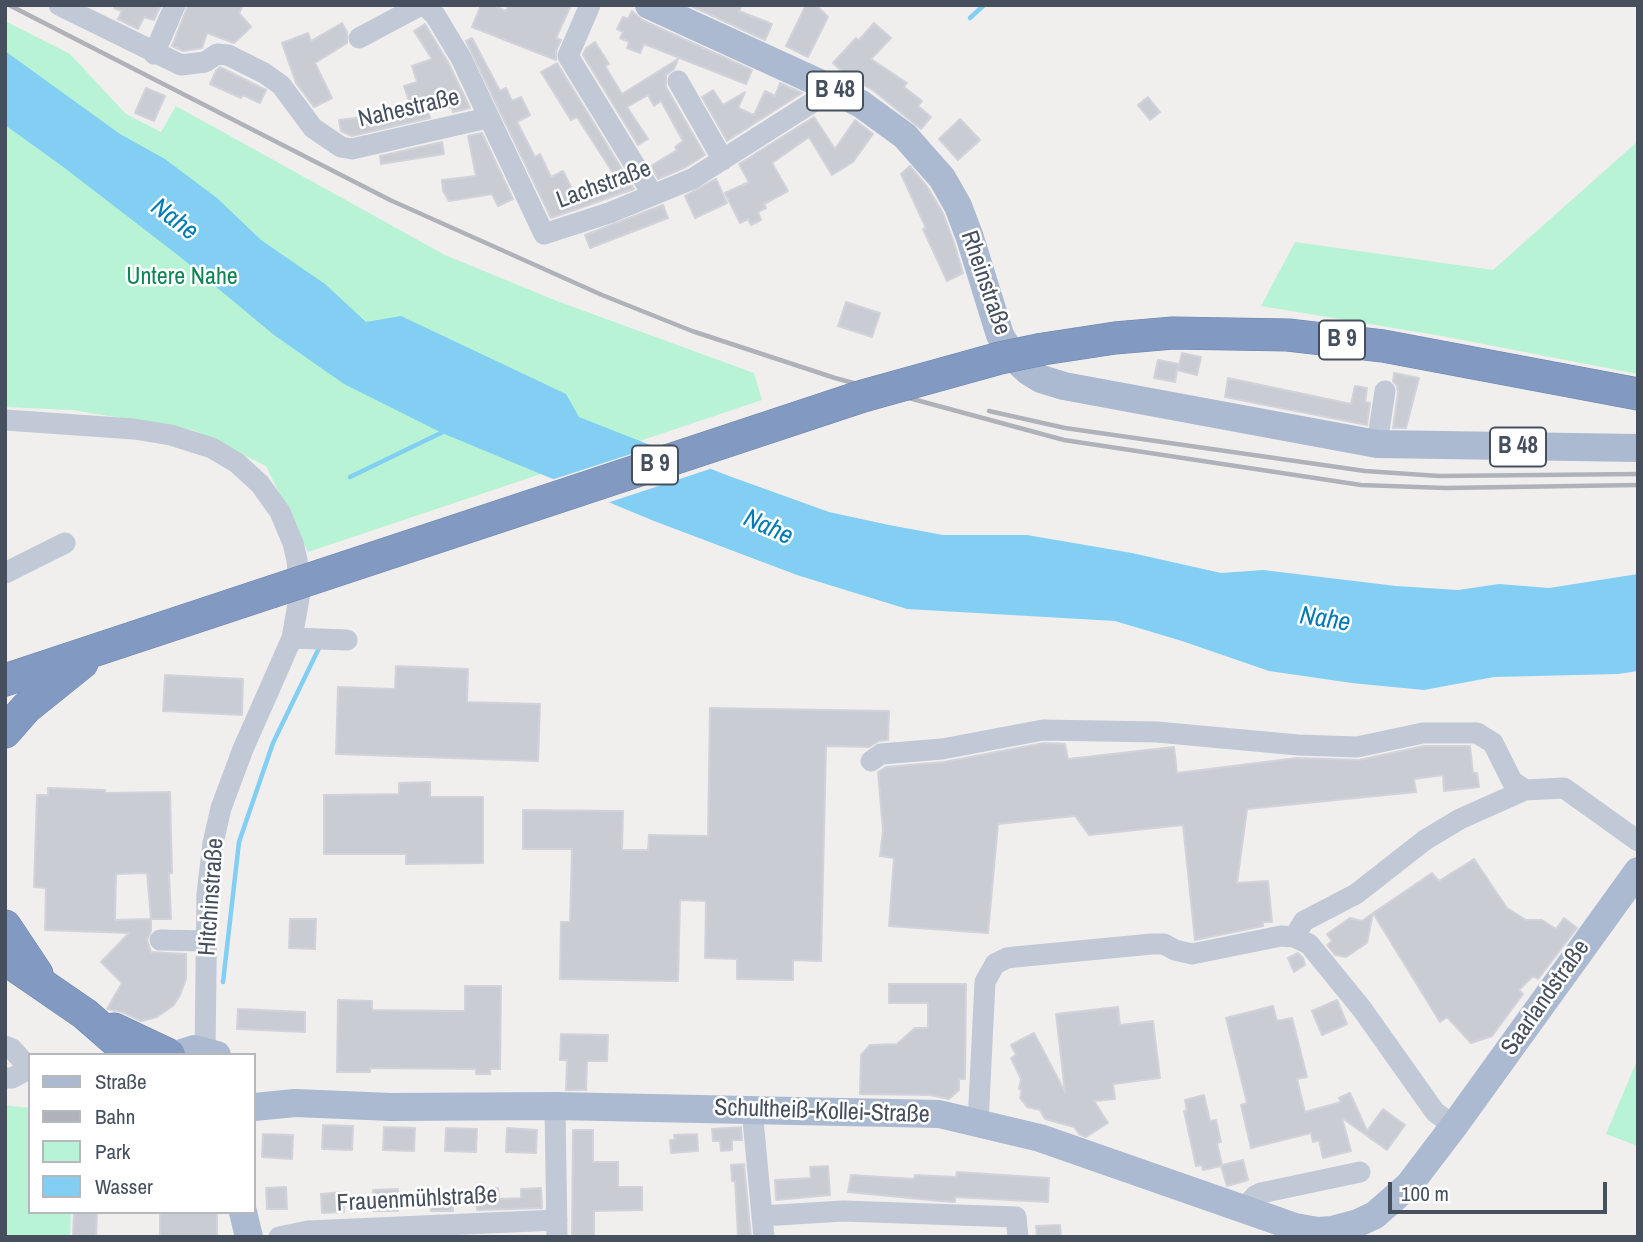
<!DOCTYPE html>
<meta charset="utf-8">
<style>
body{margin:0}
#map{position:relative;width:1643px;height:1242px;overflow:hidden;background:#f1eeee;font-family:"Archivo Narrow",sans-serif}
canvas{display:block}
.frame{position:absolute;inset:0;border:7px solid #454f5d;pointer-events:none}
.legend{position:absolute;left:28px;top:1053px;width:228px;height:161px;box-sizing:border-box;background:#fff;border:2px solid #b5b9be;margin:0;padding:9px 12px;list-style:none;font-size:21px;color:#454f5d}
.legend li{display:flex;align-items:center;gap:14px;height:35px}
.legend b{width:35px;border:2px solid #b5b9be}
.scale{position:absolute;left:1388px;top:1182px;width:219px;height:32px;box-sizing:border-box;border:4px solid #454f5d;border-top:0;padding-left:9px;font-size:21px;line-height:24px;white-space:nowrap;color:#454f5d;-webkit-text-stroke:5px #fff;paint-order:stroke}
</style>
<div id="map">
<canvas width="1643" height="1242"></canvas>
<div class="frame"></div>
<ul class="legend">
<li><b style="height:9px;background:#abbad0"></b>Straße</li>
<li><b style="height:9px;background:#b0b2b9"></b>Bahn</li>
<li><b style="height:19px;background:#b9f3d5"></b>Park</li>
<li><b style="height:19px;background:#82cff3"></b>Wasser</li>
</ul>
<div class="scale">100 m</div>
</div>
<script>
const c = document.querySelector('canvas').getContext('2d');
c.lineJoin = 'round';
function paint(path, color) { c.fillStyle = color; c.fill(path, 'evenodd'); }
const shape = rows => new Path2D(rows.map(r => 'M' + r).join(''));
function strokePath(path, color, width, dash) { c.strokeStyle = color; c.lineWidth = width; c.lineCap = dash ? 'butt' : 'round'; c.setLineDash(dash || []); c.stroke(path); }
function write(font, color, halo, rows, align = 'center') {
  c.font = font + ' "Archivo Narrow",sans-serif'; c.lineWidth = 5; c.setLineDash([]); c.textBaseline = 'middle'; c.strokeStyle = halo; c.fillStyle = color; for (const [text, x, y, turn = 0] of rows) {
    c.save(); c.translate(x, y); c.rotate((+turn || 0) * Math.PI / 180); c.textAlign = isNaN(turn) ? turn : align; if (halo) c.strokeText(text, 0, 0); c.fillText(text, 0, 0); c.restore();
  }
}
paint(shape([
 [5,21,70,54,126,114,161,132,176,106,445,255,557,301,754,373,762,400,308,552,266,466,193,430,72,410,5,407],
 [1638,141,1638,374,1442,336,1261,306,1295,242,1493,270],
 [1638,1058,1638,1146,1606,1134],
 [5,1105,30,1108,30,1212,71,1212,70,1237,5,1237]
]), '#b9f3d5');
paint(shape([
 [5,51,120,134,165,159,217,198,261,240,325,284,366,322,401,316,566,394,579,417,729,476,829,512,889,525,943,535,1027,535,1132,553,1221,573,1263,570,1396,586,1458,590,1499,584,1549,588,1638,574,1638,671,1618,674,1494,677,1424,690,1352,683,1269,671,1182,641,1115,621,907,609,797,575,654,521,442,433,344,384,274,335,179,256,62,166,5,125]
]), '#82cff3');
paint(shape([
 [659,445,716,467,604,504,548,481]
]), '#f1eeee');
strokePath(shape([
 [970,18,984,5],
 [350,477,447,430],
 [223,982,239,842,273,743,319,648]
]), '#82cff3', 4.5);
const building = shape([
 [114,5,161,5,154,20,144,17,138,29,118,19,122,11,114,8,114,5],
 [188,5,243,5,239,13,251,27,234,43,207,33,202,48,183,51,172,46,188,5],
 [481,5,492,5,506,11,509,5,571,5,556,38,561,40,556,51,556,60,472,27,481,5],
 [689,5,742,5,739,11,772,24,765,40,689,5],
 [806,5,816,5,828,17,808,57,786,46,806,5],
 [632,11,642,20,752,70,746,84,644,44,640,53,627,48,629,42,620,38,623,32,617,29,623,17,628,19,632,11],
 [342,23,347,32,347,43,315,63,332,98,314,107,296,83,282,43,308,33,311,41,342,23],
 [874,23,891,38,871,59,907,83,904,87,922,101,918,106,931,117,921,129,874,91,849,76,848,77,833,63,856,38,859,40,874,23],
 [425,24,449,64,470,108,453,112,451,107,428,112,430,118,352,136,341,131,339,120,372,116,373,122,397,117,396,113,412,110,404,86,417,82,412,66,432,59,414,31,425,24],
 [472,38,500,91,506,88,512,101,521,97,530,115,517,122,535,157,540,154,551,177,563,171,573,191,587,184,590,190,615,176,577,117,571,120,541,72,557,63,634,189,551,218,466,41,472,38],
 [595,42,609,64,605,66,622,94,678,59,674,69,666,75,666,87,705,155,686,167,658,179,651,166,677,150,675,147,683,141,661,101,654,106,648,95,627,107,648,139,638,145,583,55,586,48,595,42],
 [220,67,266,90,260,103,243,95,241,98,210,84,216,71,220,67],
 [780,83,802,93,727,141,702,97,713,90,723,105,745,92,738,108,754,115,765,91,775,96,780,83],
 [146,88,165,96,154,121,135,113,146,88],
 [1148,97,1160,112,1150,120,1138,105,1148,97],
 [814,117,835,149,855,120,873,134,853,162,832,175,809,137,772,163,788,191,764,204,766,208,758,212,761,220,751,225,748,219,740,223,725,193,749,182,739,164,814,117],
 [960,119,980,140,958,160,939,139,960,119],
 [482,133,513,199,498,206,492,194,449,201,443,191,442,180,476,176,468,136,482,133],
 [442,142,444,154,381,164,380,156,442,142],
 [910,166,928,188,943,213,954,243,963,273,947,281,923,229,926,228,901,174,910,166],
 [716,179,727,203,695,218,685,196,716,179],
 [663,205,668,218,590,248,585,235,663,205],
 [846,302,880,313,872,337,838,326,846,302],
 [1182,353,1201,357,1197,375,1177,370,1175,382,1154,378,1158,360,1179,364,1178,370,1182,353],
 [1394,373,1419,378,1406,428,1393,428,1398,393,1397,386,1393,381,1394,373],
 [1228,378,1351,404,1355,386,1367,388,1365,402,1370,403,1367,425,1225,397,1228,378],
 [396,666,468,669,467,702,540,704,538,761,336,754,338,687,395,689,396,666],
 [165,675,243,679,242,715,163,711,165,675],
 [710,708,889,711,888,740,879,741,869,747,826,746,821,961,793,960,793,980,737,979,737,959,705,958,706,901,680,900,678,981,560,979,561,922,570,922,572,849,523,849,523,810,623,811,622,850,648,850,649,835,708,836,710,708],
 [1044,743,1065,744,1068,759,1174,747,1177,773,1297,758,1359,760,1424,746,1470,746,1473,773,1477,773,1479,787,1444,791,1443,775,1414,779,1416,792,1247,809,1237,883,1268,881,1272,922,1263,922,1263,926,1195,940,1183,825,1089,835,1075,816,998,824,988,933,889,926,894,858,880,856,883,831,878,772,886,767,944,762,1044,743],
 [430,782,430,797,483,797,483,863,406,864,406,854,324,854,324,795,399,794,399,783,430,782],
 [48,788,105,790,105,793,170,792,172,873,169,873,171,919,151,919,151,931,147,940,151,952,186,954,186,979,180,995,174,1005,157,1017,141,1021,122,1012,107,1009,122,983,101,962,129,933,45,930,46,888,34,887,37,795,48,795,48,788],
 [147,873,151,919,115,920,116,874,147,873],
 [1474,859,1507,908,1526,920,1542,920,1556,929,1564,918,1577,928,1538,979,1533,976,1519,990,1523,994,1492,1036,1471,1043,1447,1017,1440,1022,1373,913,1432,873,1439,881,1474,859],
 [1373,913,1367,943,1346,957,1335,955,1327,945,1332,941,1327,934,1350,918,1362,921,1373,913],
 [290,919,316,919,315,949,289,948,290,919],
 [1298,953,1303,958,1305,965,1294,972,1288,958,1298,953],
 [889,984,966,984,965,1079,959,1079,959,1090,949,1099,930,1095,860,1094,861,1055,870,1045,897,1044,915,1028,928,1028,928,1003,889,1003,889,984],
 [465,986,501,986,500,1069,490,1069,490,1074,476,1074,476,1069,370,1068,370,1072,337,1072,338,1000,372,1001,372,1010,465,1011,465,986],
 [1337,1000,1347,1024,1322,1035,1312,1011,1337,1000],
 [1273,1006,1277,1021,1292,1018,1307,1077,1297,1079,1305,1112,1341,1102,1339,1098,1350,1093,1367,1131,1383,1109,1405,1125,1387,1150,1342,1118,1351,1151,1323,1158,1319,1140,1313,1142,1311,1133,1251,1148,1241,1105,1247,1103,1226,1018,1273,1006],
 [1118,1007,1120,1025,1153,1021,1160,1078,1113,1084,1115,1099,1094,1101,1108,1123,1086,1137,1079,1134,1074,1127,1045,1119,1040,1110,1027,1107,1020,1098,1022,1090,1019,1089,1021,1079,1011,1058,1016,1055,1011,1045,1034,1033,1065,1092,1056,1014,1118,1007],
 [238,1009,305,1012,305,1032,237,1029,238,1009],
 [561,1034,608,1035,607,1061,587,1061,586,1090,566,1090,567,1060,560,1060,561,1034],
 [1204,1095,1210,1121,1216,1120,1221,1142,1217,1143,1222,1165,1243,1160,1248,1180,1227,1186,1221,1166,1203,1170,1202,1165,1196,1166,1184,1111,1187,1110,1185,1100,1204,1095],
 [323,1125,353,1126,352,1150,322,1149,323,1125],
 [384,1127,415,1128,414,1151,383,1150,384,1127],
 [741,1127,742,1140,732,1140,732,1150,721,1151,720,1141,713,1141,712,1129,741,1127],
 [446,1128,477,1129,476,1152,445,1151,446,1128],
 [507,1128,537,1130,536,1153,506,1152,507,1128],
 [573,1130,593,1130,593,1162,618,1162,618,1187,642,1187,642,1210,594,1211,594,1237,572,1237,573,1130],
 [263,1134,293,1135,292,1159,262,1157,263,1134],
 [697,1134,698,1151,671,1153,670,1140,675,1140,674,1135,697,1134],
 [744,1164,749,1217,751,1237,738,1237,735,1181,732,1181,731,1165,744,1164],
 [828,1166,830,1195,776,1200,775,1180,811,1178,810,1167,828,1166],
 [957,1172,1049,1178,1048,1202,955,1197,955,1202,941,1201,848,1192,851,1175,914,1179,915,1175,956,1177,957,1172],
 [286,1187,287,1209,267,1209,266,1188,286,1187],
 [498,1188,499,1199,521,1198,521,1189,541,1188,542,1208,477,1210,477,1198,482,1198,481,1189,498,1188],
 [398,1189,398,1211,373,1211,373,1190,398,1189],
 [453,1191,453,1211,431,1211,431,1192,453,1191],
 [343,1192,344,1212,322,1213,321,1194,343,1192],
 [74,1212,97,1212,96,1237,73,1237,74,1212],
 [160,1212,217,1212,217,1237,160,1237,160,1212],
 [1060,1225,1061,1237,1037,1237,1036,1226,1060,1225]
]);
paint(building, '#caccd4');
strokePath(building, '#d2d3da', 2);
const highway = shape([
 [1043,349,1115,338,1173,333,1288,335,1383,346,1638,394],
 [5,680,271,592],
 [5,732,26,708,82,663],
 [5,926,37,974],
 [5,959,85,1014,132,1055],
 [114,1029,169,1055]
]);
strokePath(highway, '#6d85ad', 33);
strokePath(shape([
 [59,5,181,65,205,62,217,54,228,55,264,73,281,85,313,128,341,147,352,149,487,118],
 [424,5,435,15,461,58,544,234,609,213,692,179,821,97,828,87],
 [590,5,568,56,653,195],
 [359,38,421,5],
 [154,54,175,5],
 [678,81,723,160],
 [5,420,134,429,171,435,212,448,237,463,260,484,280,512,293,543,297,560,300,593,292,638,243,749,221,808,213,843,207,894,205,1050],
 [1377,444,1385,391],
 [5,573,65,543],
 [292,638,347,640],
 [871,761,881,754,942,749,1043,730,1157,732,1298,745,1357,747,1423,733,1477,733,1493,743,1512,781,1525,790],
 [1294,937,1304,921,1356,894,1425,840,1460,819,1525,790,1564,788,1638,841],
 [160,940,206,941],
 [5,1046,12,1049,30,1069],
 [5,1078,12,1078,29,1069],
 [555,1106,557,1237],
 [752,1109,764,1237],
 [978,1124,985,982,995,964,1007,958,1015,957,1152,944,1164,944,1175,950,1192,954,1281,936,1294,937,1309,944,1362,1009,1435,1112,1454,1126],
 [1243,1209,1255,1196,1261,1193,1360,1172],
 [762,1216,843,1211,1016,1217,1018,1237],
 [279,1237,308,1231,557,1220]
]), '#c0c9d5', 21);
strokePath(shape([
 [649,5,828,87,861,104,905,136,942,178,958,206,970,238,1000,335,1013,357,1028,371,1041,379,1064,386,1377,444,1638,448],
 [175,1055,194,1049,217,1055],
 [254,1107,295,1103,391,1107,555,1106,939,1114,1040,1138,1295,1227,1318,1231,1332,1230,1358,1223,1375,1215,1409,1185,1454,1126,1638,871],
 [243,1212,249,1237]
]), '#abbad0', 28);
strokePath(highway, '#829ac1', 32);
strokePath(shape([
 [9,5,390,200,602,295,692,331,835,378,1064,440,1361,485,1445,488,1638,485],
 [989,411,1065,428,1365,471,1439,476,1638,474]
]), '#b0b2b9', 4.5);
const highwayBridge = shape([
 [271,592,863,396,1000,358,1043,349]
]);
strokePath(highwayBridge, '#6d85ad', 33, []);
strokePath(highwayBridge, '#829ac1', 32);
for (const [x, y, w] of [
 [835,91,56],
 [1342,340,46],
 [1518,447,56],
 [655,465,46]
]) { const box = new Path2D(); box.roundRect(x - w / 2, y - 19.5, w, 39, 5); c.fillStyle = '#fff'; c.fill(box); strokePath(box, '#454f5d', 2); }
write('bold 23px', '#454f5d', null, [
 ["B 48",835,91],
 ["B 9",1342,340],
 ["B 48",1518,447],
 ["B 9",655,465]
]);
write('24px', '#454f5d', '#fff', [
 ["Nahestraße",409,109,-13],
 ["Lachstraße",604,185,-20],
 ["Rheinstraße",985,283,71],
 ["Hitchinstraße",212,897,-86],
 ["Saarlandstraße",1546,998,-55],
 ["Schultheiß-Kollei-Straße",822,1112,2],
 ["Frauenmühlstraße",417,1200,-3]
]);
write('24px', '#0f8557', '#fff', [
 ["Untere Nahe",182,278]
]);
write('italic 26px', '#017bb5', '#fff', [
 ["Nahe",174,220,37],
 ["Nahe",768,528,24],
 ["Nahe",1325,620,9]
]);
</script>
